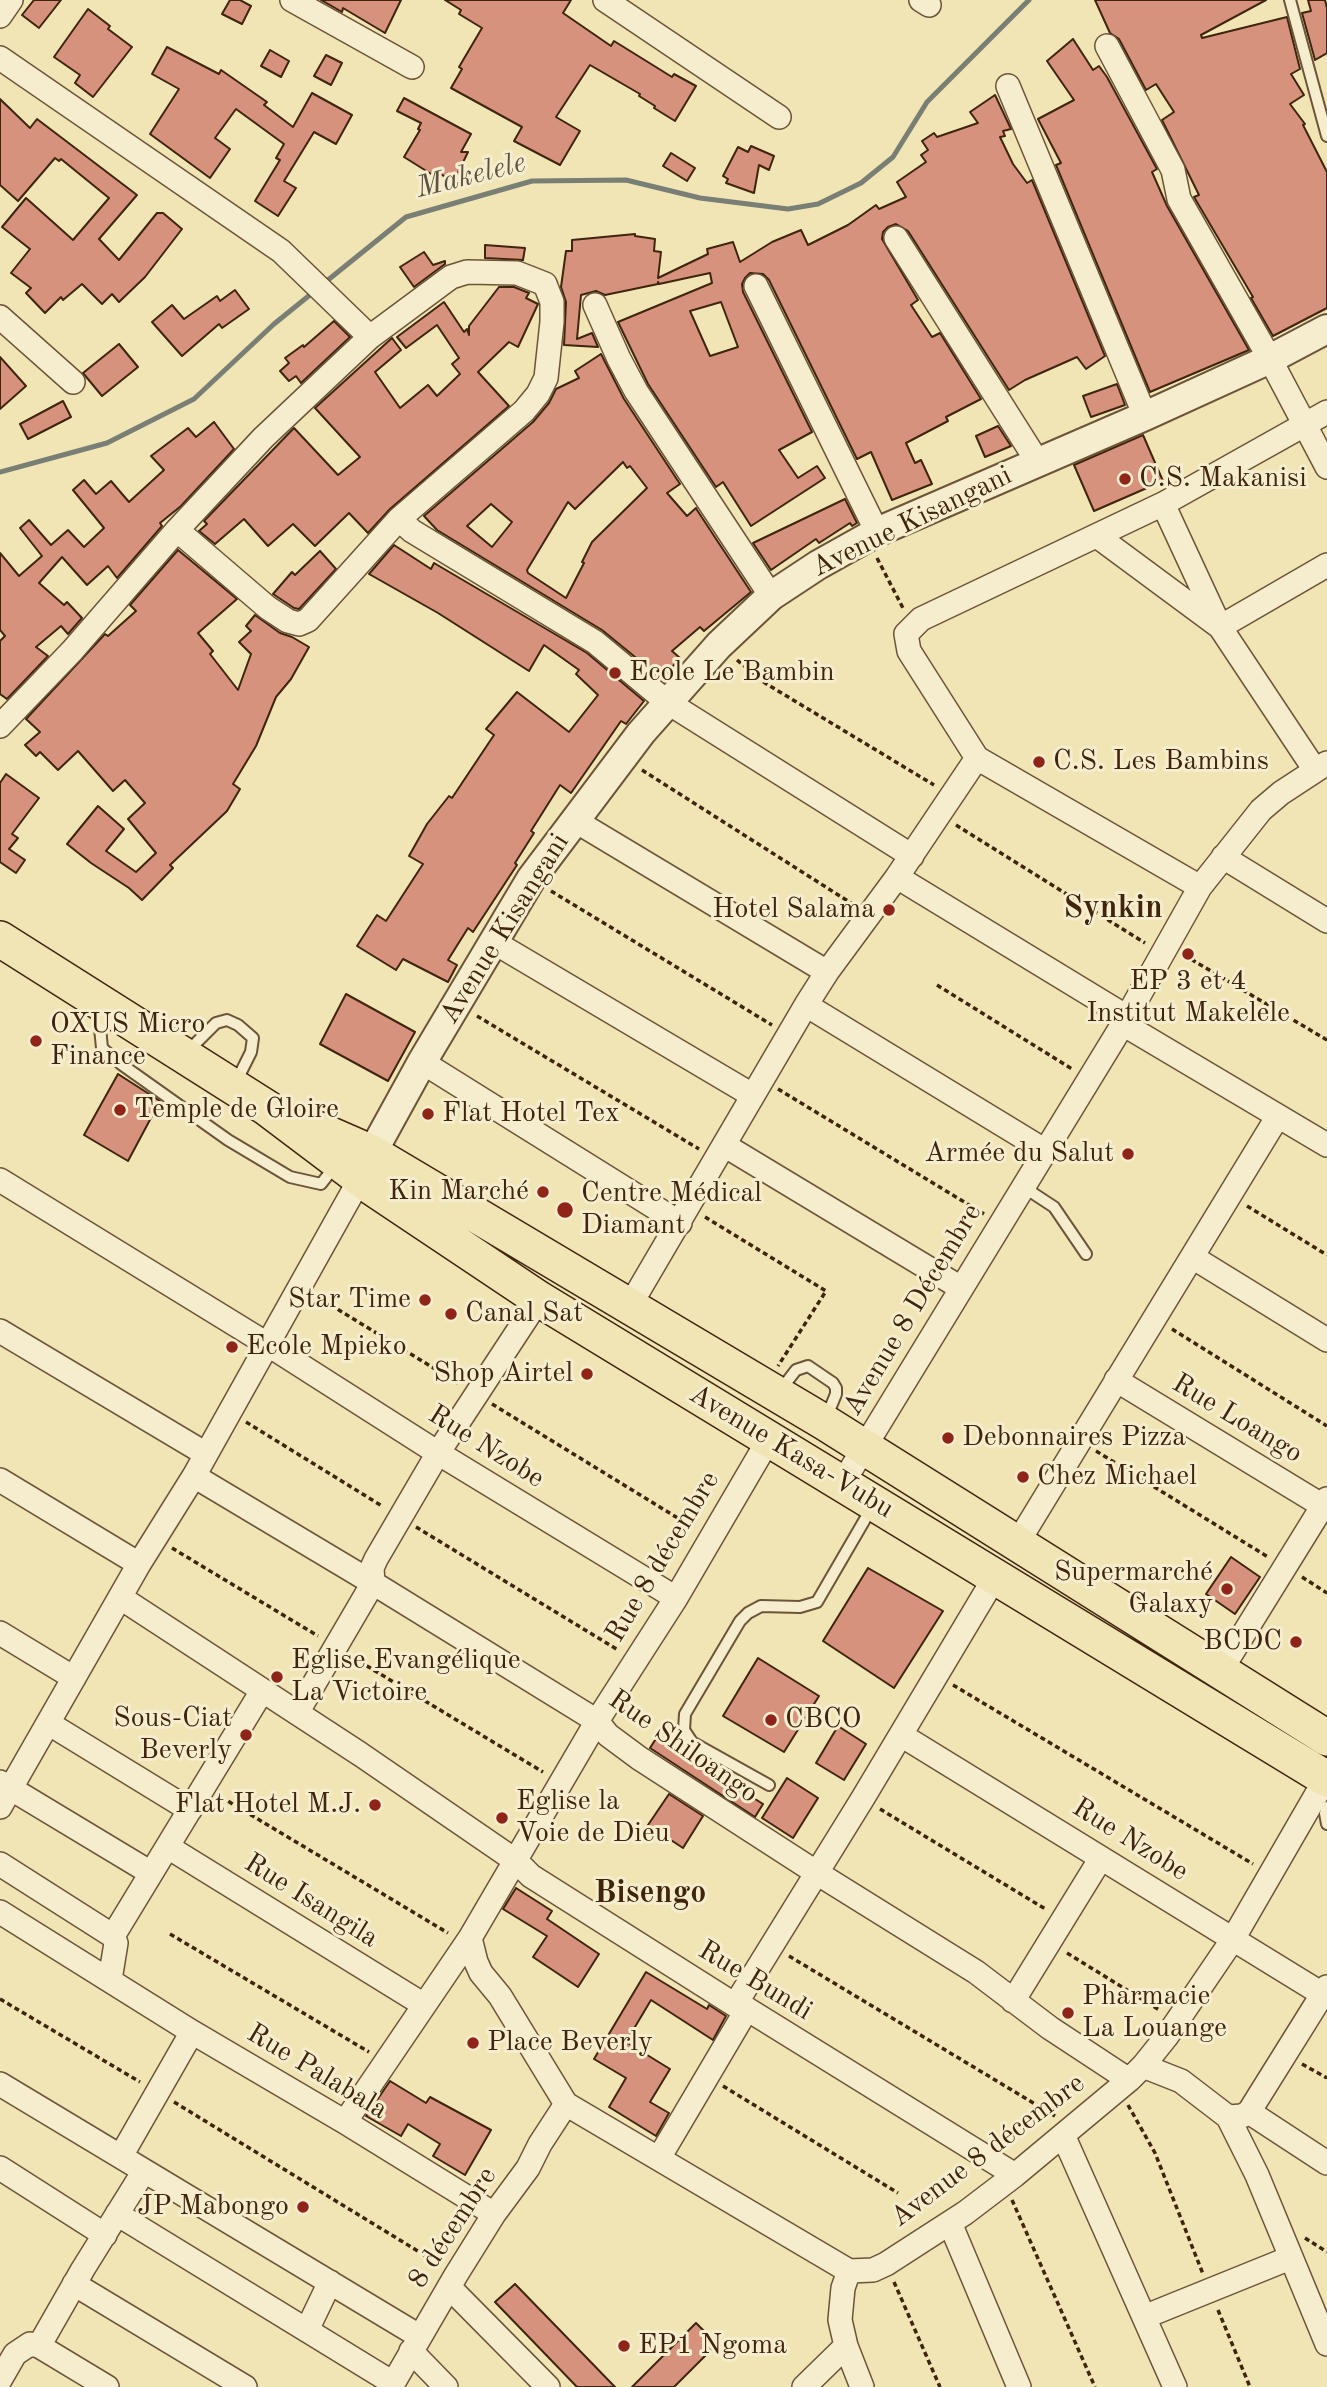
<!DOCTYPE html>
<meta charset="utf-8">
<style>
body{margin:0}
canvas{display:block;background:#f1e4b5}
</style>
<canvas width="1327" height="2387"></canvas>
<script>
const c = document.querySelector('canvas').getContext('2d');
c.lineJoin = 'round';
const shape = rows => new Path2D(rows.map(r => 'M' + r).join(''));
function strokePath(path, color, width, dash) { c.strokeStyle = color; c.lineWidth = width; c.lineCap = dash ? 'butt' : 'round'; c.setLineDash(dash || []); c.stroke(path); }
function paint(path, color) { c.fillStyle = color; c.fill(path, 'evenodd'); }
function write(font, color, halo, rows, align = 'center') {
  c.font = font + ' "Old Standard TT",serif'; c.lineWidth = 6; c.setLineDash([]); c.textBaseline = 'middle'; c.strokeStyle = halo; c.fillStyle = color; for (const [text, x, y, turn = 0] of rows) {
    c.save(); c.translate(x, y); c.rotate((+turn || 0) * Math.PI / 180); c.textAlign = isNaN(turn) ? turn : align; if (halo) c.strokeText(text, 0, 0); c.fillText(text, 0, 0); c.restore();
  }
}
strokePath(shape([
 [323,284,406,217,532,181,626,180,700,198,788,209,818,204,861,183,893,157,927,102,1029,0],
 [0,472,107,443,194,399,274,324,316,290]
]), '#797f74', 5);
const building = shape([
 [34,0,61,0,39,28,22,15,34,0],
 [230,0,240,0,251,6,242,24,222,14,230,0],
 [321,0,401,0,385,33,343,8,342,12,321,0],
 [445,0,571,0,563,13,611,46,614,41,672,77,674,74,696,86,675,121,654,108,655,106,639,96,640,94,590,65,556,117,580,131,560,165,514,141,522,127,451,88,462,69,459,67,482,28,459,14,461,10,445,0],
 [1095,0,1266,0,1201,35,1202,38,1287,17,1300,69,1291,74,1304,95,1290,104,1305,124,1303,125,1327,172,1327,308,1273,336,1251,298,1253,297,1194,197,1199,195,1162,120,1174,112,1156,84,1146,90,1119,39,1110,33,1095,0],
 [1308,0,1325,0,1327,8,1327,53,1315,60,1302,13,1311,11,1308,0],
 [88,9,110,26,108,29,132,47,93,97,75,83,80,75,54,57,88,9],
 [1073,39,1093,70,1099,66,1107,77,1157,169,1152,172,1167,206,1249,350,1150,392,1056,165,1061,163,1038,119,1074,100,1047,61,1073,39],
 [167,47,219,74,221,70,267,102,264,105,293,127,312,93,352,115,336,144,314,132,284,181,296,188,278,216,255,201,280,160,276,158,284,144,236,109,215,138,230,149,210,178,150,134,179,89,152,74,167,47],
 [270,50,289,61,281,77,261,66,270,50],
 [326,55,342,63,331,85,314,76,326,55],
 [995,95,1011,129,1003,131,1005,136,1000,137,1013,164,1027,183,1032,180,1105,356,1086,369,1077,357,1025,380,1009,390,908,231,896,224,888,227,883,232,882,239,918,300,911,305,932,337,940,333,981,399,946,417,948,421,906,443,915,463,921,460,932,484,892,500,871,452,857,459,769,280,763,274,750,273,745,278,742,284,743,292,812,432,779,450,798,478,817,466,825,478,751,526,723,482,716,487,648,384,618,322,712,283,710,273,659,284,658,282,658,284,605,295,596,291,581,295,577,339,592,333,598,347,564,345,566,302,561,287,566,251,572,251,572,240,635,234,635,236,655,239,654,251,661,252,658,278,708,254,707,249,733,242,740,262,772,242,801,230,808,245,848,225,876,205,879,209,906,197,897,182,926,162,921,155,928,150,922,141,934,133,937,137,978,123,970,112,995,95],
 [721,302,738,347,710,356,690,311,721,302],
 [404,98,471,134,461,152,468,152,454,181,438,173,436,177,404,157,420,130,418,129,421,123,397,111,404,98],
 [0,99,30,128,37,119,137,195,99,239,119,260,157,213,163,213,182,229,145,277,119,302,112,294,102,304,82,284,63,300,61,297,45,313,26,293,31,288,11,273,30,249,2,227,26,198,73,240,109,198,61,159,59,161,55,158,18,201,0,185,0,99],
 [751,146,774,156,769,170,759,165,754,193,726,183,728,179,723,176,738,147,748,152,751,146],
 [671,153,695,168,687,181,663,166,671,153],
 [485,245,525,248,523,260,485,258,485,245],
 [424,252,433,265,445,261,445,264,414,287,400,267,424,252],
 [499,287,514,287,529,293,526,298,538,304,518,347,509,342,478,372,509,406,390,509,368,533,349,513,315,546,293,524,268,546,244,519,215,544,199,531,207,524,204,521,294,428,338,475,360,457,315,408,392,338,401,350,375,372,400,408,428,385,437,396,460,374,452,364,459,358,437,325,406,348,397,337,444,302,464,332,467,329,469,335,469,326,499,287],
 [235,290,249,309,222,328,219,324,182,356,152,322,172,305,184,319,217,296,220,301,235,290],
 [334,321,350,337,301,383,296,376,289,381,280,371,289,363,285,358,303,345,304,347,334,321],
 [119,344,138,367,102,396,83,373,119,344],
 [601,354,624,399,680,484,667,493,687,516,696,508,697,510,751,592,704,631,700,627,672,651,680,658,662,679,602,630,437,530,424,516,533,422,549,403,556,389,579,378,575,371,601,354],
 [623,462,627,468,630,466,647,488,592,542,582,562,584,563,566,598,528,573,527,570,568,502,575,509,623,462],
 [491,504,512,522,492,547,467,526,491,504],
 [0,357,26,386,0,409,0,357],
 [1117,384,1125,405,1091,417,1083,396,1117,384],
 [63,401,71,417,28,439,20,424,63,401],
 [214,422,234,449,181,506,160,523,162,526,117,578,108,566,87,585,62,557,39,583,64,605,67,602,82,618,68,634,61,626,36,647,48,656,7,699,0,694,0,641,5,636,0,630,0,553,19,576,42,556,20,528,29,520,51,545,68,530,84,547,104,528,73,490,84,480,96,494,111,481,129,502,164,470,151,456,188,428,196,437,214,422],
 [998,426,1011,446,985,457,976,436,998,426],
 [1143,435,1163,481,1094,511,1074,465,1143,435],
 [845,499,857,523,852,526,850,523,819,543,816,539,771,570,753,543,845,499],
 [394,545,431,569,434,563,587,653,644,701,626,724,621,721,571,793,560,785,531,831,534,833,515,863,517,865,473,932,468,928,448,960,457,965,448,982,403,959,396,970,357,946,377,915,386,921,423,864,409,856,427,824,449,796,452,798,494,735,486,729,517,692,569,732,598,695,576,674,579,670,544,645,529,671,438,613,369,574,394,545],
 [178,550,237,599,198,633,213,651,210,654,238,690,251,654,239,642,251,631,246,626,255,615,280,633,292,637,309,647,291,679,276,697,256,746,233,784,240,789,227,811,170,865,173,868,142,900,129,888,91,863,67,844,98,806,124,829,106,851,136,872,156,853,128,819,145,803,125,780,113,791,78,751,58,770,40,752,36,756,25,745,40,732,26,719,105,634,108,636,136,611,130,605,178,550],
 [320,551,336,569,299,609,294,608,273,594,292,572,295,575,320,551],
 [6,774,39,798,12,834,18,838,9,849,25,860,16,873,0,862,0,783,6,774],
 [346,994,415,1032,388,1081,320,1044,346,994],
 [118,1074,160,1101,128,1161,84,1135,118,1074],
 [1231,1557,1260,1577,1235,1614,1206,1594,1231,1557],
 [868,1568,943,1611,894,1688,823,1641,868,1568],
 [758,1658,819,1696,784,1752,723,1716,758,1658],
 [838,1726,866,1744,844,1780,816,1763,838,1726],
 [657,1737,763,1804,755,1817,650,1748,657,1737],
 [787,1778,818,1798,793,1838,762,1818,787,1778],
 [669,1794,703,1816,683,1848,648,1825,669,1794],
 [516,1888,552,1911,547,1919,599,1954,578,1987,533,1957,547,1936,503,1909,516,1888],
 [646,1972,707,2009,709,2005,726,2016,713,2040,651,2000,626,2042,670,2069,650,2102,669,2113,656,2136,609,2107,626,2078,594,2059,646,1972],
 [390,2081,426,2103,430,2097,491,2130,465,2175,433,2156,440,2144,408,2124,401,2136,366,2116,390,2081],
 [515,2284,615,2387,577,2387,495,2302,515,2284],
 [696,2323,717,2344,674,2387,632,2387,696,2323]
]);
paint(building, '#d6927c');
strokePath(building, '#3f240e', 2);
const service = shape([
 [1290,0,1327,136],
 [98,1008,102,1048,121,1064,228,1140,290,1177,321,1184,335,1166],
 [188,1051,216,1023,227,1020,238,1025,253,1038,251,1052,236,1082],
 [1022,1186,1054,1207,1086,1254],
 [779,1392,796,1370,808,1366,833,1383,836,1388,836,1394,827,1416],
 [769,1785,692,1742,684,1730,685,1714,740,1621,748,1613,761,1606,800,1607,817,1602,871,1509],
 [1327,1807,1325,1813,1327,1824]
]);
const minor = shape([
 [292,0,412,67],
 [605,0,779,117],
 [921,0,929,5],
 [0,16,11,0],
 [1107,46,1173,170,1179,199,1270,359,1327,467],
 [0,58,281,251,370,337],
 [1008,86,1145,416],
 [896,238,1037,461],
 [756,286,877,532],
 [595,305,619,359,636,391,771,596],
 [0,317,73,382],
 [1163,504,1220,627,1315,770],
 [399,519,412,531,595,642,667,702,912,856],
 [1097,536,1220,627,1327,565],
 [0,726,72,651,177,530,263,438,370,337,451,277,467,272,517,273,545,284,552,302,552,322,546,378,538,394,524,411,399,519,308,620,299,624,288,621,268,608,177,530],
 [574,820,827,972],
 [1223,857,1327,921],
 [897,877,1127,1017],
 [1200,887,977,758,909,651,906,634,921,619,1163,504,1327,412],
 [492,941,752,1095],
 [806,1005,1044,1150],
 [1123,1024,1327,1145],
 [422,1062,680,1223],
 [724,1145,961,1288],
 [0,1180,267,1344,438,1453,676,1598],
 [1194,1258,1327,1340],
 [629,1307,806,1005,827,972,897,877,977,758],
 [0,1331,206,1454],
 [1116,1380,1323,1506,1327,1506],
 [769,1439,676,1598,597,1721,470,1938,476,1962,481,1973,500,1996,566,2104,849,2271,873,2270,886,2264,965,2213,1015,2175,1129,2080,1143,2066,1167,2036,1233,1939,1326,1778],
 [194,1476,373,1583,597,1721,608,1735,639,1758,817,1873,976,1972,1050,2028,1129,2080],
 [0,1480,139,1564],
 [842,1484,1123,1024,1200,887,1261,810,1281,793,1327,763],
 [1018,1542,1278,1116],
 [121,1598,360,1754,516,1861,531,1876,735,2005,747,2009,1015,2175],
 [0,1633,74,1678],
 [1220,1672,1327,1499],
 [297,1713,373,1583,372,1568,376,1559,438,1453,539,1299],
 [48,1723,190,1810],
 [901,1735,1327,1997],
 [0,1782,151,1873],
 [0,1807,139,1564,194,1476,360,1179],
 [168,1847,424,2005],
 [0,1864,113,1936,116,1943,110,1980],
 [0,1912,192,2032,345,2122,494,2214],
 [113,1936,262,1691],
 [1013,2001,1101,1858],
 [735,2005,863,1798,995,1577],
 [1143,2066,1181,2081,1228,2117,1257,2175,1327,2344],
 [0,2084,419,2336],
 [1249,2112,1327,2163],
 [1228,2117,1242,2116,1249,2112,1327,1987],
 [345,2122,470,1938],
 [1063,2135,1175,2387],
 [121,2156,192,2032],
 [659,2158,747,2009],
 [0,2168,105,2235],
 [117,2214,393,2383],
 [950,2223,1019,2387],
 [849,2271,843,2288,840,2320,846,2346,862,2387],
 [74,2284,245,2387],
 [449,2287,548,2387],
 [1144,2317,1290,2258],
 [307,2330,330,2282],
 [39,2346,83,2269,144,2171],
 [411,2351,446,2387],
 [0,2380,15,2354,30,2344,39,2346,107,2387],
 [391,2387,456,2275,494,2214,528,2168,540,2144,566,2104],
 [804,2387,846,2346]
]);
const tertiary = shape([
 [364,1172,372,1153,422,1062,531,879,641,733,719,645,771,596,818,565,877,532,1145,416,1270,359,1327,329]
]);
const primary = shape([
 [0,939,267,1108,373,1188,539,1299,1327,1779],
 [317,1129,372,1153,824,1422,1327,1738]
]);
strokePath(service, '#6c5438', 14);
strokePath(minor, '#6c5438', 26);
strokePath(tertiary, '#6c5438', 32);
strokePath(primary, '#3f240e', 38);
strokePath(shape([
 [877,558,904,610],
 [737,660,765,683,934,785],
 [642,770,854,905],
 [956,825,1145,943],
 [551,891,772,1025],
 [1184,955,1327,1040],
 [937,985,1072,1069],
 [477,1016,699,1149],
 [778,1089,984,1214],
 [1247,1206,1327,1255],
 [705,1217,826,1291,778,1366],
 [316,1296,458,1383],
 [1172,1329,1327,1426],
 [492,1404,694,1528],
 [246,1422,382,1506],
 [1096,1451,1268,1557],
 [416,1527,618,1650],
 [172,1548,318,1636],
 [1302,1577,1327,1593],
 [352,1657,543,1772],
 [953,1685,1253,1864],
 [221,1797,448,1933],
 [880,1809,1047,1910],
 [170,1934,369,2052],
 [1067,1953,1161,2011],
 [789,1956,1055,2116],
 [0,1999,140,2082],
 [1302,2064,1327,2078],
 [723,2086,898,2193],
 [174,2102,439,2264],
 [1128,2105,1155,2153,1203,2274],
 [1012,2200,1095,2387],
 [1305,2238,1327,2252],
 [894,2282,940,2387],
 [1218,2310,1250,2387]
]), '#3f240e', 3.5, [5, 3.5]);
strokePath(service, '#f6edcf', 10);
strokePath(minor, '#f6edcf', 23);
strokePath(tertiary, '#f6edcf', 28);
strokePath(primary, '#f1e4b5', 35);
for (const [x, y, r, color] of [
 [1125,479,7,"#8f2418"],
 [615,673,7,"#8f2418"],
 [1039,762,7,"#8f2418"],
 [889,910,7,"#8f2418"],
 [1188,954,7,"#8f2418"],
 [36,1041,7,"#8f2418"],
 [120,1110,7,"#8f2418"],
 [428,1114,7,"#8f2418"],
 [1128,1154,7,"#8f2418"],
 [543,1192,7,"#8f2418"],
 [565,1210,9,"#8f2418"],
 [425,1300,7,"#8f2418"],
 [451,1314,7,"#8f2418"],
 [232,1347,7,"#8f2418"],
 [587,1374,7,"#8f2418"],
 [948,1438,7,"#8f2418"],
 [1023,1477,7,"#8f2418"],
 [1227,1589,7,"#8f2418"],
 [1296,1642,7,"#8f2418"],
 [277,1677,7,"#8f2418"],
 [771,1720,7,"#8f2418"],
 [246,1735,7,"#8f2418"],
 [375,1805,7,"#8f2418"],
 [502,1818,7,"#8f2418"],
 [1068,2013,7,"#8f2418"],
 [473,2043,7,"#8f2418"],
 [303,2207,7,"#8f2418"],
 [624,2346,7,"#8f2418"]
]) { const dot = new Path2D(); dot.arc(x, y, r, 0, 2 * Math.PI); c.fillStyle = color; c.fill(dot); strokePath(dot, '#f6edcf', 2.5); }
write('28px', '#3f240e', '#f6edcf', [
 ["C.S. Makanisi",1139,479],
 ["Ecole Le Bambin",629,673],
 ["C.S. Les Bambins",1053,762],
 ["Hotel Salama",875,910,"right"],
 ["EP 3 et 4",1188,982,"center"],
 ["Institut Makelele",1188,1014,"center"],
 ["OXUS Micro",50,1025],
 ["Finance",50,1057],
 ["Temple de Gloire",134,1110],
 ["Flat Hotel Tex",442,1114],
 ["Armée du Salut",1114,1154,"right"],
 ["Kin Marché",529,1192,"right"],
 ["Centre Médical",581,1194],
 ["Diamant",581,1226],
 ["Star Time",411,1300,"right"],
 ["Canal Sat",465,1314],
 ["Ecole Mpieko",246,1347],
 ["Shop Airtel",573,1374,"right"],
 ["Debonnaires Pizza",962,1438],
 ["Chez Michael",1037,1477],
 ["Supermarché",1213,1573,"right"],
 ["Galaxy",1213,1605,"right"],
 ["BCDC",1282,1642,"right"],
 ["Eglise Evangélique",291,1661],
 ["La Victoire",291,1693],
 ["Sous-Ciat",232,1719,"right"],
 ["Beverly",232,1751,"right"],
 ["CBCO",785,1720],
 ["Eglise la",516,1802],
 ["Voie de Dieu",516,1834],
 ["Flat Hotel M.J.",361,1805,"right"],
 ["Pharmacie",1082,1997],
 ["La Louange",1082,2029],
 ["Place Beverly",487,2043],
 ["JP Mabongo",289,2207,"right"],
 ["EP1 Ngoma",638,2346]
], 'left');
write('28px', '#3f240e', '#f6edcf', [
 ["Avenue Kisangani",912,522,-26],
 ["Avenue Kisangani",505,929,-58],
 ["Avenue 8 Décembre",913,1310,-59],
 ["Rue Loango",1237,1419,31],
 ["Rue Nzobe",486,1447,32],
 ["Avenue Kasa-Vubu",791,1452,31],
 ["Rue 8 décembre",663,1557,-59],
 ["Rue Shiloango",683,1747,35],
 ["Rue Nzobe",1130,1840,32],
 ["Rue Isangila",311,1901,32],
 ["Rue Bundi",755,1981,31],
 ["Rue Palabala",317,2072,31],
 ["Avenue 8 décembre",988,2151,-37],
 ["8 décembre",453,2228,-57]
]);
write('italic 30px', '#5c5241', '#f6edcf', [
 ["Makelele",471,176,-14]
]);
write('bold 32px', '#3f240e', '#f6edcf', [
 ["Synkin",1113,909],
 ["Bisengo",650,1894]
]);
</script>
